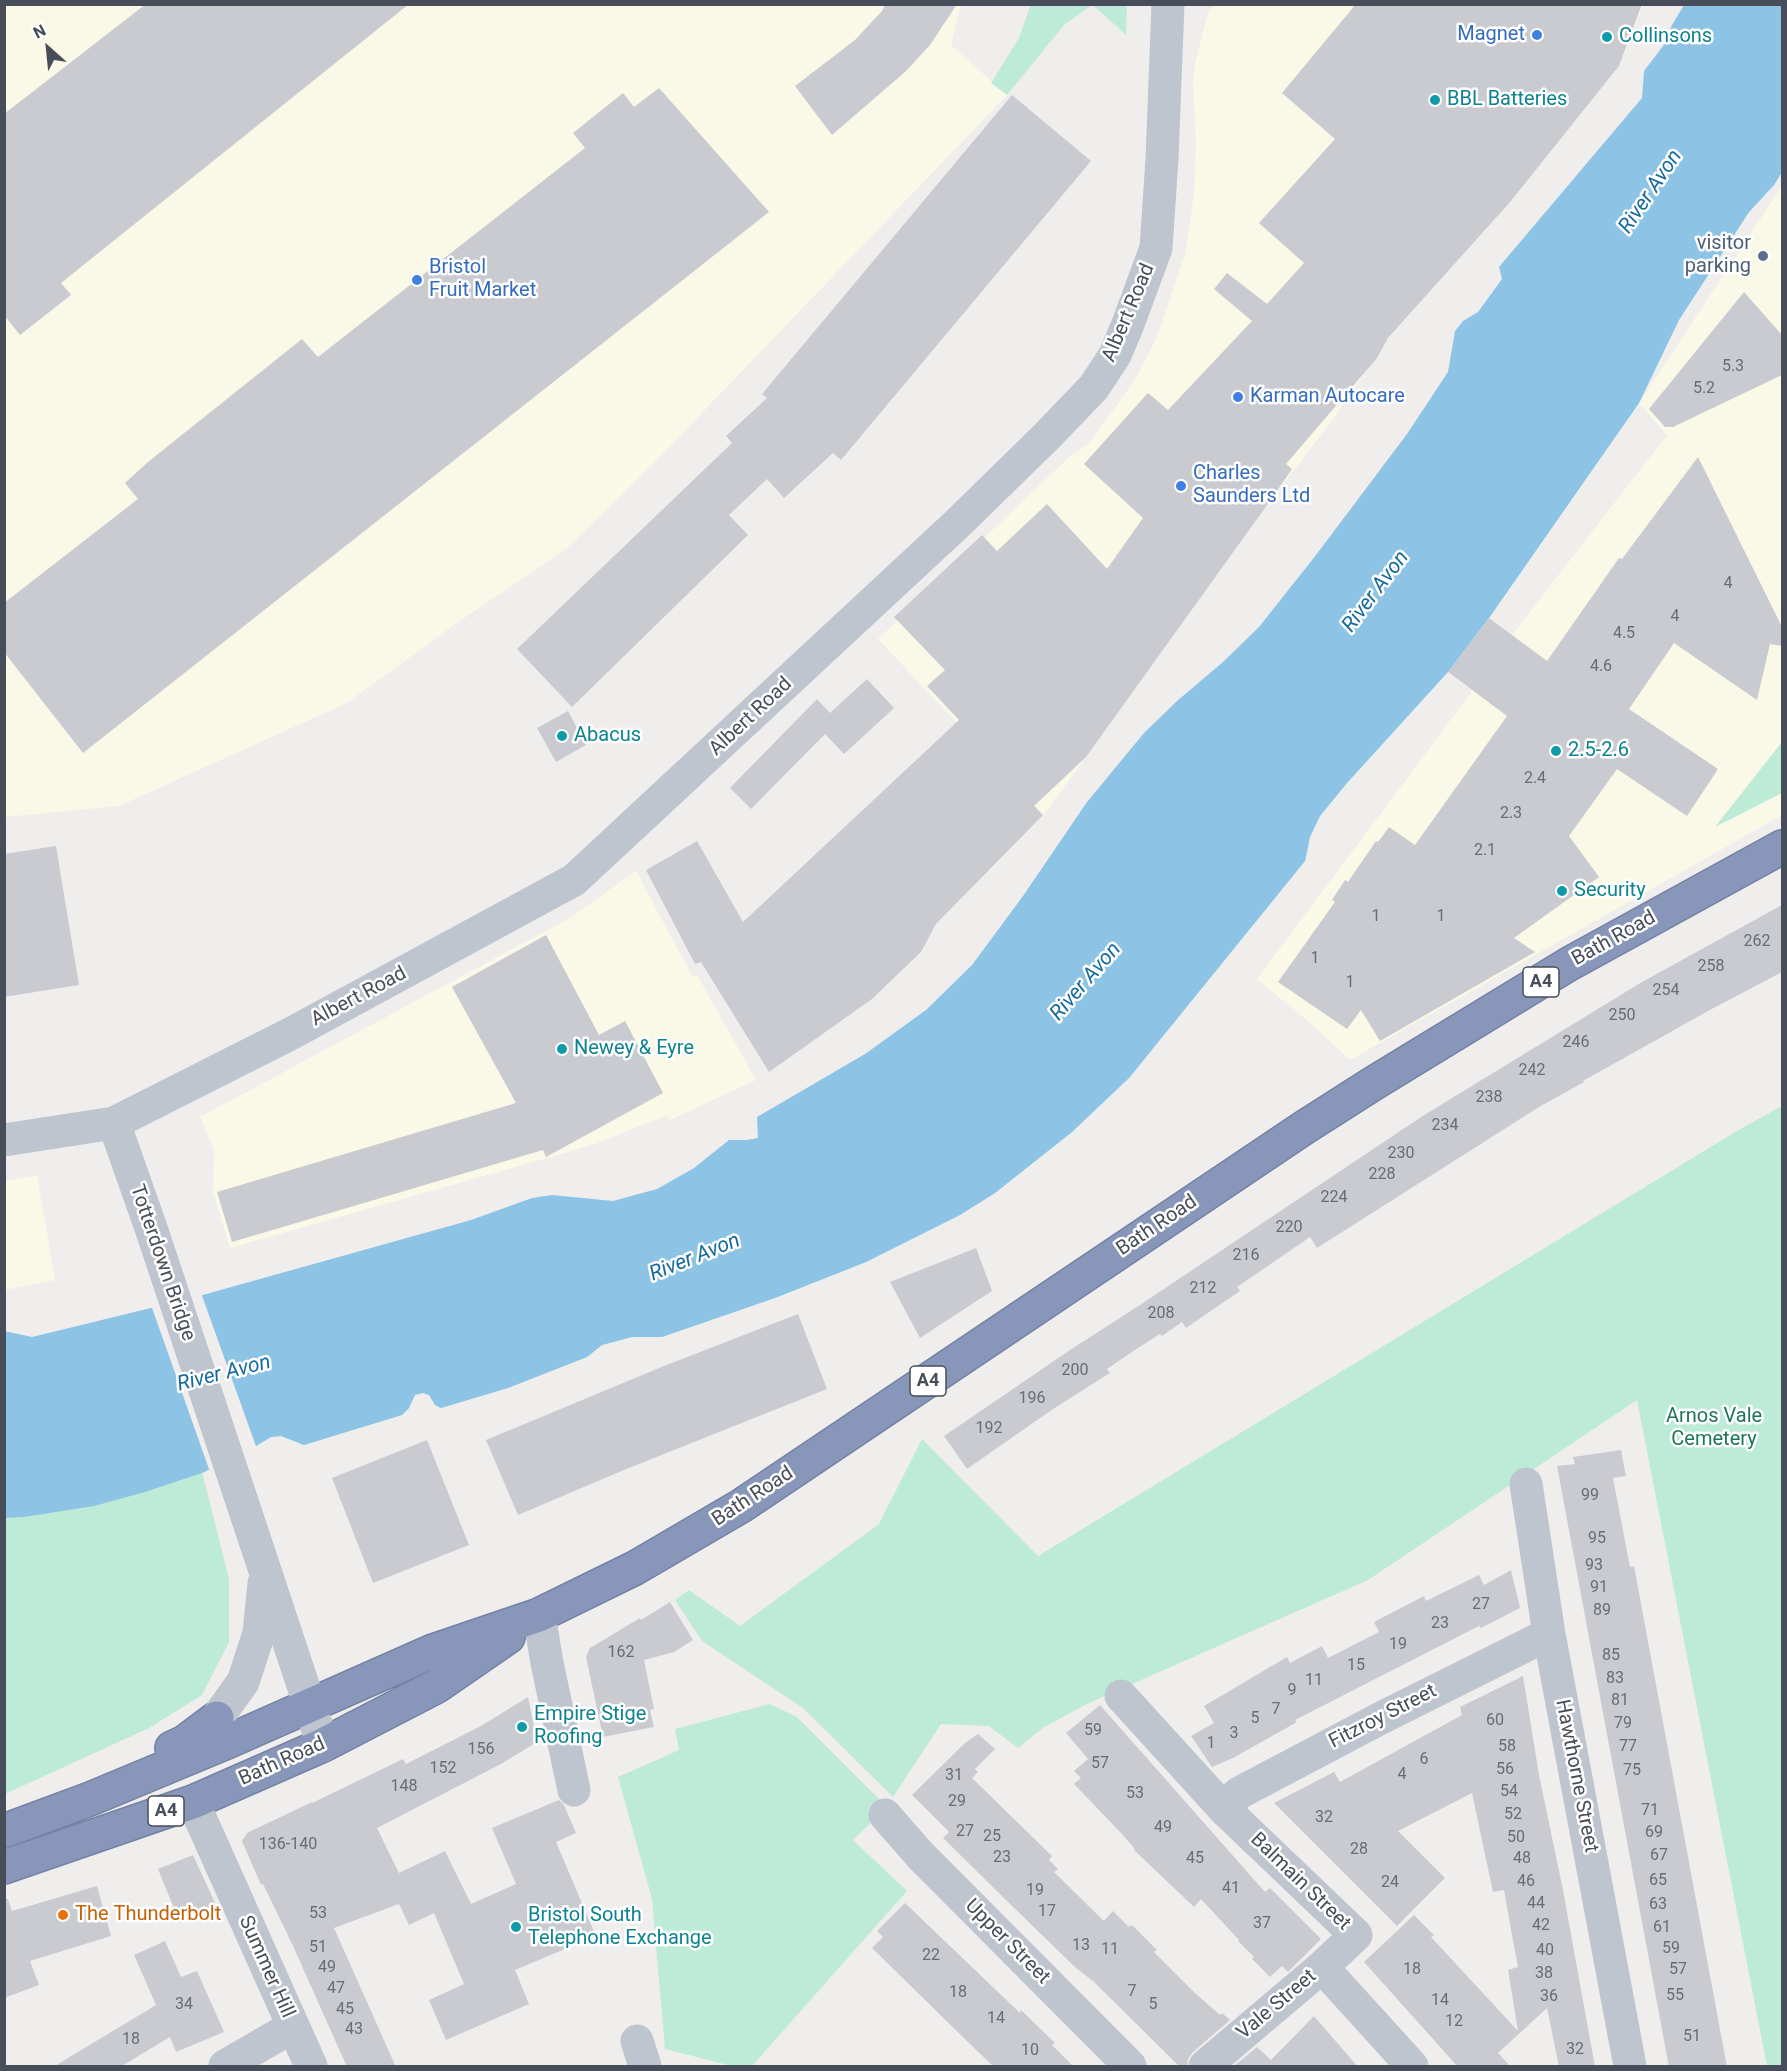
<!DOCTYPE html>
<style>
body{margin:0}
#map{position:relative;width:1787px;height:2071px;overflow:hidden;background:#f0eded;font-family:Roboto,sans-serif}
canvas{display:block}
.frame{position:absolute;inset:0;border:6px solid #474d59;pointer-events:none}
.north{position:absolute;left:18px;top:18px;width:60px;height:60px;-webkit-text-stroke:4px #fff;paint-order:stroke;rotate:333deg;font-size:16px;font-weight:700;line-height:24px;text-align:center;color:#474d59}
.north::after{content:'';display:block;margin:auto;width:21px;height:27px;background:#474d59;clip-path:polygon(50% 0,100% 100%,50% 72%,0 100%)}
</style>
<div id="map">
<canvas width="1787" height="2071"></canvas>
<div class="frame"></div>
<div class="north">N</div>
</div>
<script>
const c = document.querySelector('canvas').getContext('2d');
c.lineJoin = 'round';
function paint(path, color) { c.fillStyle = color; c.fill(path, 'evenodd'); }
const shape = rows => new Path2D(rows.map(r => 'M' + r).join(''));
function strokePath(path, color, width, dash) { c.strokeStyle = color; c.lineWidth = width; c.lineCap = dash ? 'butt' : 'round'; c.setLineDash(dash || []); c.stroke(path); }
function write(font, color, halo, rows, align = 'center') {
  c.font = font + ' Roboto,sans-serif'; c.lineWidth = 5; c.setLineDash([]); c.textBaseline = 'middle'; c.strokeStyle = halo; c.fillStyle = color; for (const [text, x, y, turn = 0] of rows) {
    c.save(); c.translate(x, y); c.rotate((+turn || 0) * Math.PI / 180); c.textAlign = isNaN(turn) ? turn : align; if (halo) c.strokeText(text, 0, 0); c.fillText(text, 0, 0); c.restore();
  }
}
paint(shape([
 [5,5,961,5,951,45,1007,95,652,465,566,549,457,623,347,703,119,806,5,817],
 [1214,5,1643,5,1619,66,1511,201,1388,338,1334,418,1270,501,1044,815,878,639,1068,458,1089,443,1134,381,1152,347,1162,323,1185,254,1194,195,1196,140,1193,84,1195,63,1208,13],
 [1782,186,1782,815,1350,1060,1309,1022,1257,979,1472,691,1448,672,1489,618,1512,635,1667,435,1639,403],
 [636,871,692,976,697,975,756,1080,670,1120,667,1115,598,1143,544,1159,230,1248,213,1192,214,1149,200,1117,568,919],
 [37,1175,55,1280,5,1290,5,1181]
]), '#faf8e6');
paint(shape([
 [1031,4,1092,5,1064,25,1007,95,991,83,1019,38],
 [1093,5,1127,5,1126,35],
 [1782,172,1774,185,1749,212,1679,320,1639,403,1489,618,1448,672,1347,783,1320,816,1310,837,1305,861,1129,1078,1072,1132,995,1193,960,1215,866,1262,775,1298,662,1337,632,1337,602,1345,587,1357,508,1388,441,1408,435,1405,429,1395,423,1393,415,1395,409,1408,402,1415,304,1445,281,1436,271,1437,246,1452,202,1472,229,1579,229,1642,202,1695,149,1728,5,1794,4,1464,572,1327,1531,472],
 [1782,742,1782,793,1715,827],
 [1782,1106,1782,2066,1767,2066,1637,1400,1368,1580,1089,1703,1044,1727,1018,1748,989,1726,941,1724,893,1797,803,1708,702,1641,675,1600,689,1590,740,1626,879,1524,922,1439,1038,1556,1742,1128],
 [770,1704,797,1717,887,1807,853,1840,907,1891,752,2066,732,2066,665,2049,652,1899,618,1777,679,1750,675,1729]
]), '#bdebd7');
paint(shape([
 [1684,5,1782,5,1782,172,1774,185,1749,212,1679,320,1639,403,1489,618,1448,672,1347,783,1320,816,1310,837,1305,861,1129,1078,1072,1132,995,1193,960,1215,866,1262,775,1298,662,1337,632,1337,602,1345,587,1357,508,1388,441,1408,435,1405,429,1395,423,1393,415,1395,409,1408,402,1415,304,1445,281,1436,271,1437,246,1452,202,1473,145,1492,94,1506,24,1517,5,1518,4,1331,32,1337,192,1298,471,1220,532,1198,552,1195,613,1201,657,1189,694,1168,729,1140,747,1140,758,1138,757,1117,865,1054,926,1010,972,965,1023,896,1087,802,1144,733,1177,701,1223,662,1259,627,1316,555,1407,434,1448,372,1455,331,1463,321,1478,312,1502,279,1499,267,1642,98,1644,71,1663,46,1672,25]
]), '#8dc4e5');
paint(shape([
 [201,1293,257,1449,210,1472,151,1305]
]), '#f0eded');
paint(shape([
 [146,4,409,4,61,283,71,295,20,335,4,315,4,114],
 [885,4,957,4,930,45,905,72,832,135,795,86,855,40,882,11],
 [1356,4,1642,4,1619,66,1511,201,1388,338,1377,358,1286,464,1292,469,1270,501,1086,757,1034,806,1043,815,936,924,921,952,872,999,769,1072,701,962,695,964,646,870,697,841,743,922,959,720,927,686,945,670,894,617,982,535,997,551,1047,504,1107,569,1143,518,1084,464,1148,393,1168,410,1252,321,1214,289,1227,273,1267,304,1304,263,1259,223,1335,139,1282,93],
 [659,88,769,212,83,753,4,652,4,603,138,499,125,483,148,462,302,339,318,357,585,148,573,133,623,93,634,107],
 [1012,95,1091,161,841,460,833,453,784,498,767,479,729,515,748,535,572,707,517,649,732,443,726,436,767,398,762,394],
 [1744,292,1782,335,1782,375,1673,427,1665,427,1649,409],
 [1698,457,1782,627,1782,646,1770,644,1757,700,1674,643,1629,709,1718,769,1687,816,1617,769,1569,836,1599,877,1514,938,1535,952,1380,1041,1361,1010,1347,1029,1278,982,1335,902,1332,900,1345,880,1348,882,1376,841,1378,842,1389,827,1415,845,1507,716,1448,672,1489,618,1547,661,1619,558,1622,559],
 [867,679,894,708,844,754,825,734,751,809,730,788,817,699,830,713],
 [568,711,586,745,556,762,537,728],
 [56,846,79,985,4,997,4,854],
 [1782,905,1782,972,1708,1011,1583,1081,1584,1082,1539,1107,1317,1248,1310,1237,1237,1287,1240,1291,1186,1328,1182,1322,1162,1336,1160,1334,1138,1348,1107,1369,1110,1373,1053,1409,967,1469,944,1436,1067,1352,1140,1305,1421,1117,1642,982],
 [546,935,599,1035,625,1021,663,1093,546,1157,543,1150,232,1242,217,1192,516,1103,452,987],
 [976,1248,992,1291,920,1338,890,1282],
 [798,1314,827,1389,624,1470,518,1515,486,1440,664,1366],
 [427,1440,469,1545,373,1583,332,1478],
 [1621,1450,1626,1476,1613,1478,1630,1567,1634,1566,1727,2067,1669,2067,1557,1466,1575,1464,1573,1457],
 [1511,1570,1520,1608,1481,1628,1479,1626,1295,1720,1297,1722,1233,1758,1212,1767,1191,1736,1214,1723,1204,1706,1287,1657,1290,1663,1322,1646,1328,1658,1379,1632,1374,1622,1424,1596,1426,1601,1479,1575,1484,1585],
 [670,1602,693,1640,674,1652,644,1660,654,1709,650,1710,654,1727,603,1737,586,1657,590,1648,640,1618,641,1620],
 [1523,1676,1539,1775,1563,1890,1595,2067,1559,2067,1547,2008,1498,2053,1511,2067,1458,2067,1364,1962,1414,1915,1434,1935,1431,1937,1518,2031,1508,1970,1518,1967,1512,1935,1504,1890,1493,1892,1472,1793,1398,1831,1445,1878,1397,1926,1274,1803,1334,1772,1340,1782,1462,1715,1460,1707],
 [528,1697,537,1742,501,1764,377,1828,399,1873,445,1851,471,1904,516,1884,492,1828,559,1800,564,1805,576,1833,556,1842,596,1936,515,1970,529,2004,446,2040,429,2000,464,1984,434,1913,409,1925,399,1904,334,1928,396,2067,347,2067,293,1946,263,1884,261,1885,242,1841,247,1833,312,1802,312,1803,403,1759,406,1764,481,1726],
 [1100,1705,1265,1892,1270,1888,1321,1939,1288,1972,1282,1966,1270,1977,1252,1959,1254,1957,1238,1941,1239,1940,1201,1899,1194,1907,1134,1850,1135,1849,1120,1832,1074,1784,1081,1778,1074,1771,1088,1759,1066,1733],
 [978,1734,995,1749,975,1769,978,1772,972,1778,1052,1856,1049,1860,1058,1869,1054,1872,1104,1921,1113,1911,1129,1927,1131,1925,1135,1928,1157,1950,1154,1952,1195,1993,1220,2015,1222,2013,1230,2020,1193,2052,1188,2059,1187,2067,1180,2067,1094,1982,1076,1968,1007,1901,943,1838,949,1832,912,1795,965,1743],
 [193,1855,217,1907,180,1923,158,1869],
 [97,1886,111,1936,30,1961,39,1985,4,1998,4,1899,8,1899,12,1911],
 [905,1903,1020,2013,1021,2010,1055,2043,1052,2045,1074,2067,994,2067,971,2045,872,1948,883,1937,877,1931],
 [165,1941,181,1977,197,1971,224,2032,176,2052,170,2037,120,2067,53,2067,156,2005,134,1955],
 [1314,2016,1358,2067,1233,2067,1257,2047,1271,2060]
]), '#cacbd1');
const highway = shape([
 [172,1748,185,1742,217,1718],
 [4,1831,90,1799,227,1742,433,1651,539,1615,635,1568,741,1506,1305,1127,1374,1083,1569,964,1782,847],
 [4,1867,193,1802,323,1745,437,1686,508,1637]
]);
strokePath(highway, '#7382a5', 36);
strokePath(shape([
 [114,1123,152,1231,323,1745],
 [4,1140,114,1123,292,1033,574,880,958,523,1047,436,1094,387,1115,355,1128,324,1156,248,1162,159,1168,4],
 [1526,1484,1549,1634,1630,2066],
 [539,1615,547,1663,574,1790],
 [1121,1696,1223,1808,1356,1935,1322,1967,1412,2066],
 [217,1718,243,1682,259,1633,264,1583],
 [193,1802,311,2066],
 [1223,1808,1239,1793,1381,1718,1549,1634],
 [885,1815,920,1855,1130,2066],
 [637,2041,645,2066],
 [225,2066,292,2027],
 [1205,2066,1322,1967]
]), '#bfc5ce', 33);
strokePath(highway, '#8897b9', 33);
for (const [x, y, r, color] of [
 [1537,35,6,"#3f7fe0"],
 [1607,37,6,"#0f9aa8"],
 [1435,100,6,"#0f9aa8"],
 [1763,256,6,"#5c6f8a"],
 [417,280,6,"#3f7fe0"],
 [1238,397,6,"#3f7fe0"],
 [1181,486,6,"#3f7fe0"],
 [562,736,6,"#0f9aa8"],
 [1556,751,6,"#0f9aa8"],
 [1562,891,6,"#0f9aa8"],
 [562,1049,6,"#0f9aa8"],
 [522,1727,6,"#0f9aa8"],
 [63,1915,6,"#e8710a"],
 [516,1927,6,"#0f9aa8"]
]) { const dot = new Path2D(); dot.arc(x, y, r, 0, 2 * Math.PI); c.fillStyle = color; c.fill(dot); strokePath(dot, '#fff', 2); }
write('16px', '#686c77', null, [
 ["5.3",1733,367],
 ["5.2",1704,389],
 ["4",1728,584],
 ["4",1675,617],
 ["4.5",1624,634],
 ["4.6",1601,667],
 ["2.4",1535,779],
 ["2.3",1511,814],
 ["2.1",1485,851],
 ["1",1376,917],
 ["1",1441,917],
 ["262",1757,942],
 ["1",1315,959],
 ["258",1711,967],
 ["1",1350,983],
 ["254",1666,991],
 ["250",1622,1016],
 ["246",1576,1043],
 ["242",1532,1071],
 ["238",1489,1098],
 ["234",1445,1126],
 ["230",1401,1154],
 ["228",1382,1175],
 ["224",1334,1198],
 ["220",1289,1228],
 ["216",1246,1256],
 ["212",1203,1289],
 ["208",1161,1314],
 ["200",1075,1371],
 ["196",1032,1399],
 ["192",989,1429],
 ["99",1590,1496],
 ["95",1597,1539],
 ["93",1594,1566],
 ["91",1599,1588],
 ["27",1481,1605],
 ["89",1602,1611],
 ["23",1440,1624],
 ["19",1398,1645],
 ["162",621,1653],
 ["85",1611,1656],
 ["15",1356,1666],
 ["83",1615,1679],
 ["11",1314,1681],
 ["9",1292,1691],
 ["81",1620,1701],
 ["7",1276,1710],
 ["5",1255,1719],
 ["60",1495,1721],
 ["79",1623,1724],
 ["59",1093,1731],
 ["3",1234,1734],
 ["1",1211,1744],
 ["58",1507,1747],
 ["77",1628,1747],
 ["156",481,1750],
 ["6",1424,1760],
 ["57",1100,1764],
 ["152",443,1769],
 ["56",1505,1770],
 ["75",1632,1771],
 ["4",1402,1775],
 ["31",954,1776],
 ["148",404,1787],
 ["54",1509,1792],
 ["53",1135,1794],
 ["29",957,1802],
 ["71",1650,1811],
 ["52",1513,1815],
 ["32",1324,1818],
 ["49",1163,1828],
 ["27",965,1832],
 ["69",1654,1833],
 ["25",992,1837],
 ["50",1516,1838],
 ["136-140",288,1845],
 ["28",1359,1850],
 ["67",1659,1856],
 ["23",1002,1858],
 ["45",1195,1859],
 ["48",1522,1859],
 ["65",1658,1881],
 ["46",1526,1882],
 ["24",1390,1883],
 ["41",1231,1889],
 ["19",1035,1891],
 ["44",1536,1904],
 ["63",1658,1905],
 ["17",1047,1912],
 ["53",318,1914],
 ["37",1262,1924],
 ["42",1541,1926],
 ["61",1662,1928],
 ["13",1081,1946],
 ["51",318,1948],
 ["59",1671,1949],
 ["11",1110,1950],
 ["40",1545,1951],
 ["22",931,1956],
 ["49",327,1968],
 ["18",1412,1970],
 ["57",1678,1970],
 ["38",1544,1974],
 ["47",336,1989],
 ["7",1132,1992],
 ["18",958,1993],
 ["55",1675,1996],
 ["36",1549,1997],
 ["14",1440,2001],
 ["34",184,2005],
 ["5",1153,2005],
 ["45",345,2010],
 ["14",996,2019],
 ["12",1454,2022],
 ["43",354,2030],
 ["51",1692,2037],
 ["18",131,2040],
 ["32",1575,2050],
 ["10",1030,2051]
]);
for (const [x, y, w] of [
 [1541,982,36],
 [928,1381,36],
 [166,1811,36]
]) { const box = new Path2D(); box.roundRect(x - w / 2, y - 15, w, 30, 4.5); c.fillStyle = '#fff'; c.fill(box); strokePath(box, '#474d59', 1.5); }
write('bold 18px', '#474d59', null, [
 ["A4",1541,982],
 ["A4",928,1381],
 ["A4",166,1811]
]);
write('20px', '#366cbe', '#fff', [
 ["Magnet",1525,35,"right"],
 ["Bristol",429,268],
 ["Fruit Market",429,291],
 ["Karman Autocare",1250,397],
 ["Charles",1193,474],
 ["Saunders Ltd",1193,497]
], 'left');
write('20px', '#0d838f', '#fff', [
 ["Collinsons",1619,37],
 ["BBL Batteries",1447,100],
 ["Abacus",574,736],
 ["2.5-2.6",1568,751],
 ["Security",1574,891],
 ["Newey & Eyre",574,1049],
 ["Empire Stige",534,1715],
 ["Roofing",534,1738],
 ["Bristol South",528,1916],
 ["Telephone Exchange",528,1939]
], 'left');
write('20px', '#4e5e75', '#fff', [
 ["visitor",1751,244],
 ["parking",1751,267]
], 'right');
write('20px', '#474d59', '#fff', [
 ["Albert Road",1129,313,-67],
 ["Albert Road",751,717,-43],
 ["Bath Road",1614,939,-29],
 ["Albert Road",359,997,-28],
 ["Bath Road",1157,1226,-34],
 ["Totterdown Bridge",162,1263,71],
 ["Bath Road",753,1497,-33],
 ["Fitzroy Street",1383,1717,-27],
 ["Bath Road",282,1762,-24],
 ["Hawthorne Street",1576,1776,79],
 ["Balmain Street",1300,1882,44],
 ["Upper Street",1007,1942,45],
 ["Summer Hill",266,1967,66],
 ["Vale Street",1277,2005,-40]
]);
write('20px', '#1d7557', '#fff', [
 ["Arnos Vale",1714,1417],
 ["Cemetery",1714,1440]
]);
write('20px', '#c56008', '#fff', [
 ["The Thunderbolt",75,1915]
], 'left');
write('italic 21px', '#166a9d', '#fff', [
 ["River Avon",1651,192,-56],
 ["River Avon",1376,592,-53],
 ["River Avon",1086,982,-49],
 ["River Avon",695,1258,-22],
 ["River Avon",224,1374,-14]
]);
</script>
